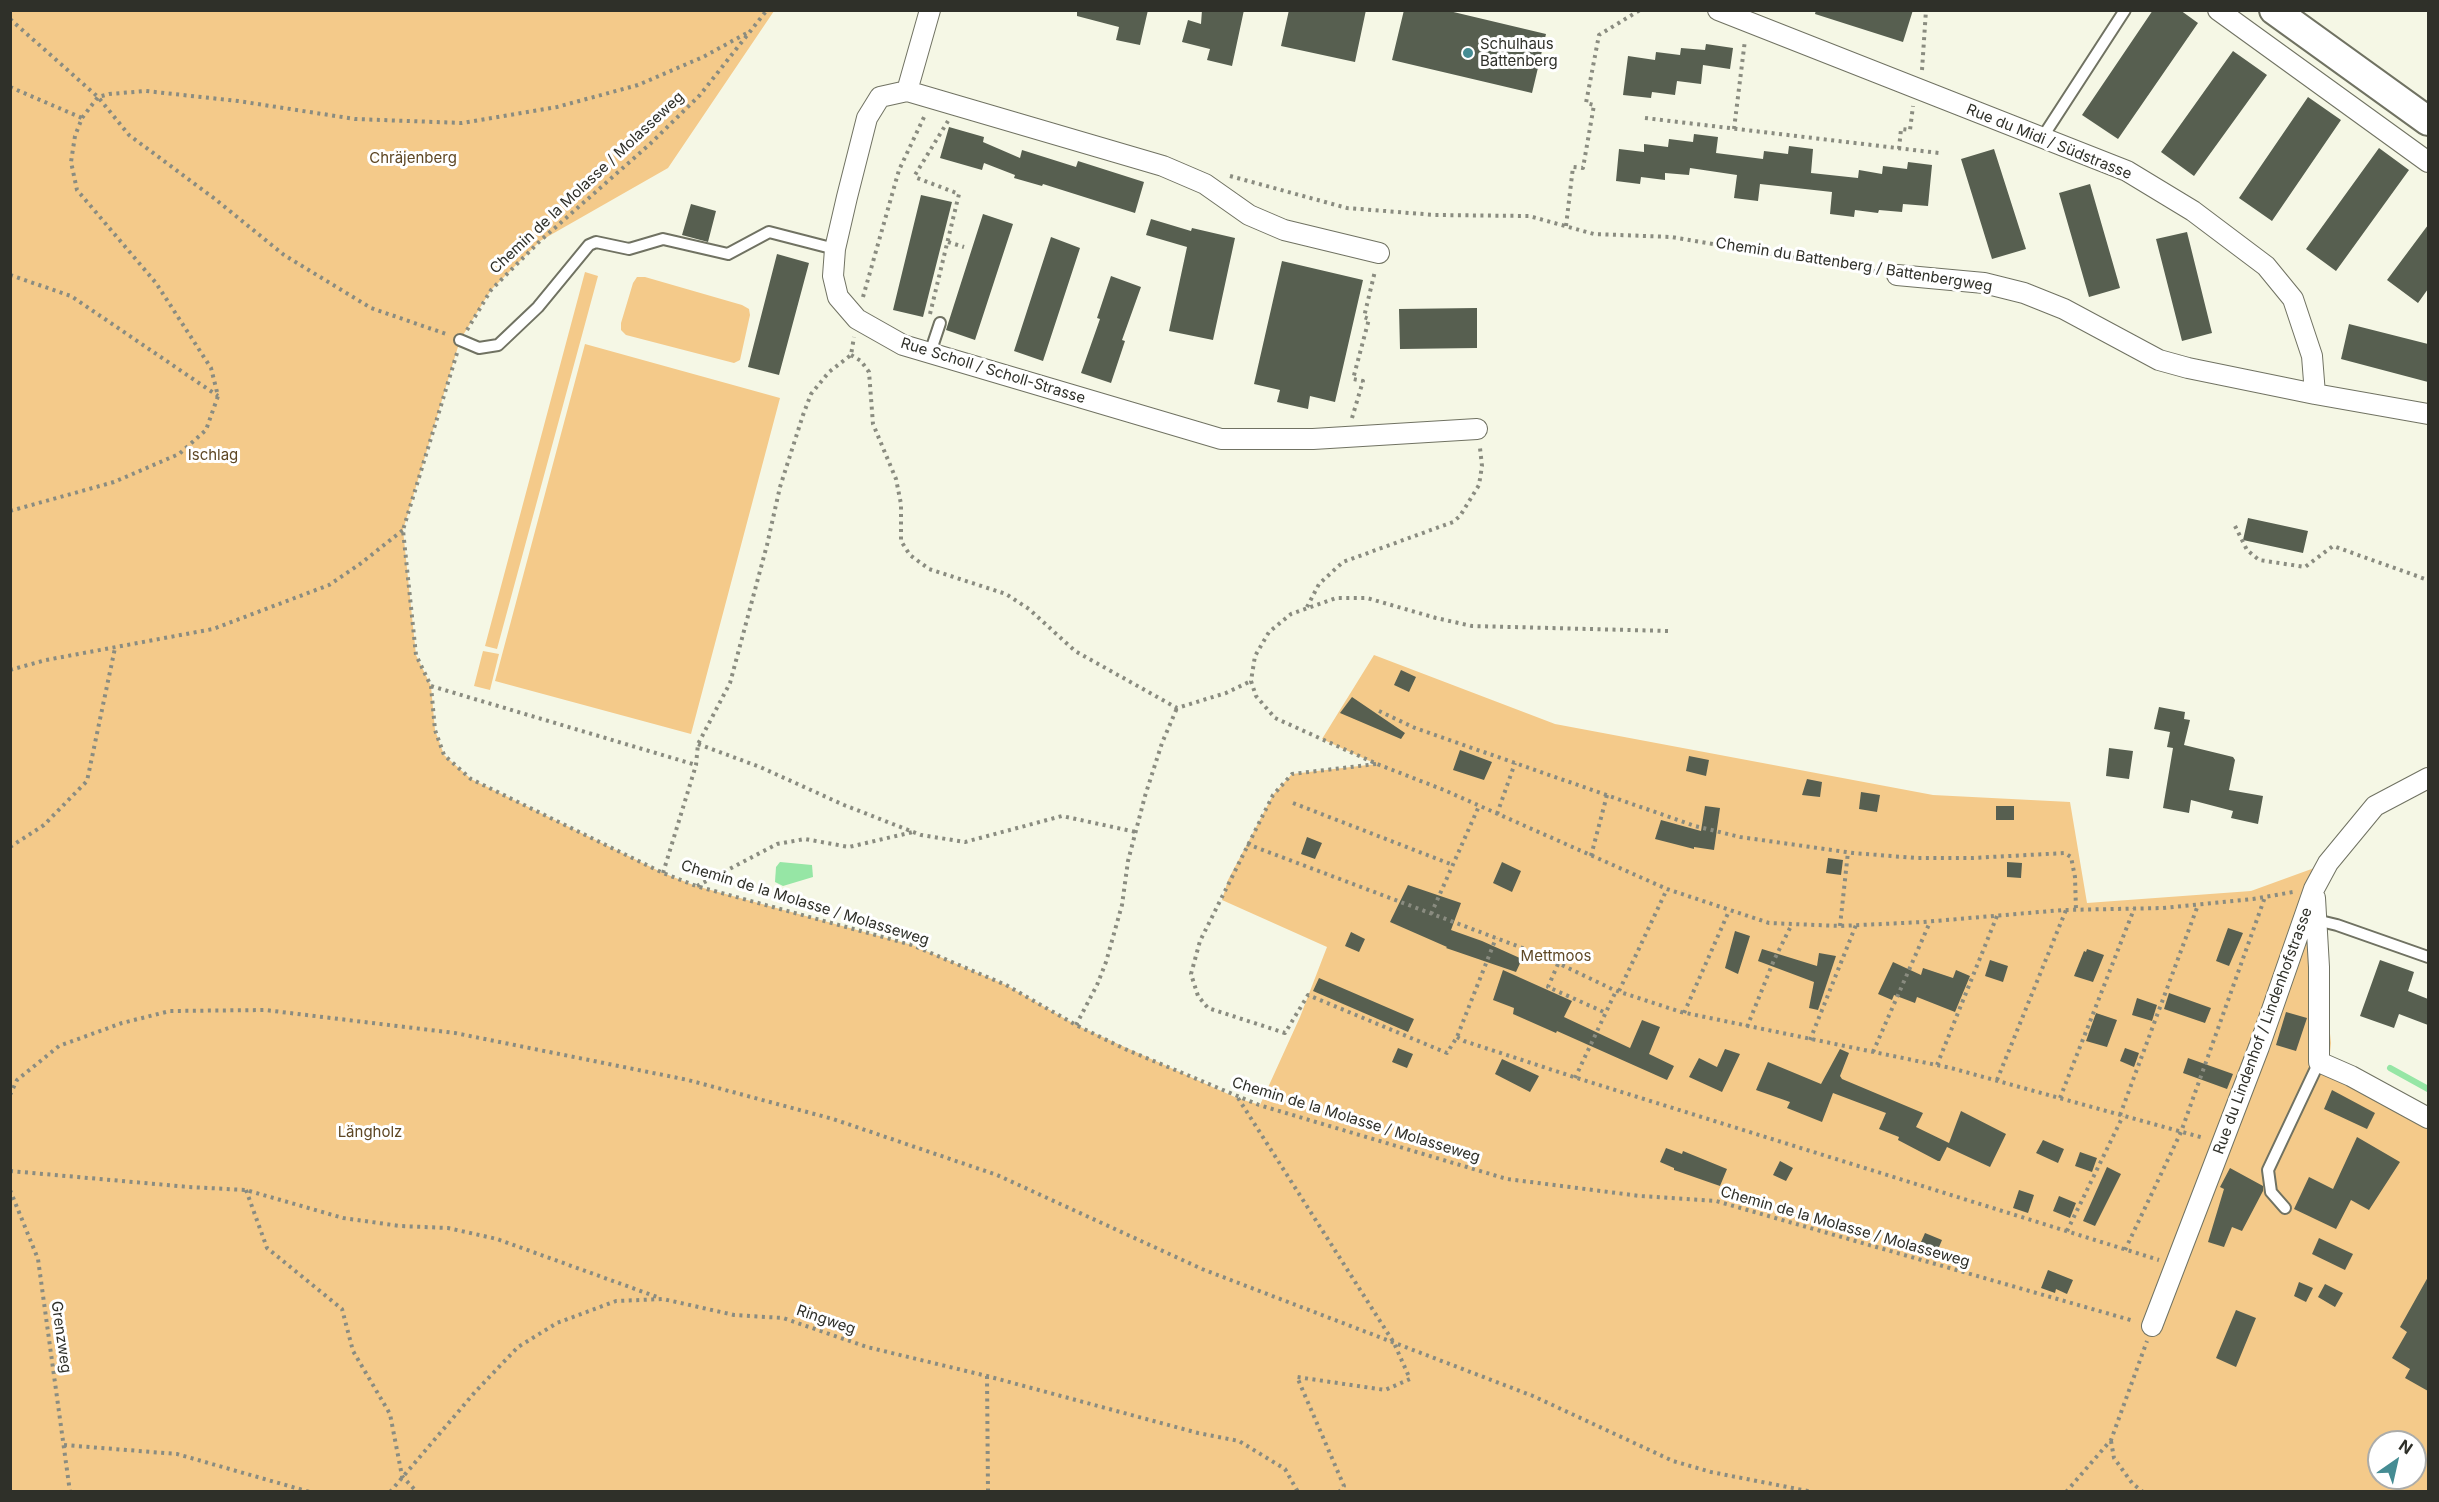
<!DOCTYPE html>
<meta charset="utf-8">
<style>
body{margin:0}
#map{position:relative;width:2439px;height:1502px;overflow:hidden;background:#f5f7e5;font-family:Inter,sans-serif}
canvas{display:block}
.frame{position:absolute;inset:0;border:12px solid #2f3029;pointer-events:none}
.north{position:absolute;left:2367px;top:1430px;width:60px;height:60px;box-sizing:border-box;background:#fff;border:2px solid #acaca9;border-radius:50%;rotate:34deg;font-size:16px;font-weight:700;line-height:24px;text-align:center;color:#2f3029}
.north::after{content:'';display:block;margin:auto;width:21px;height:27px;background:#458c93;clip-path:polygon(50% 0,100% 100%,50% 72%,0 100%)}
</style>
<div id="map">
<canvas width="2439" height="1502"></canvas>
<div class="frame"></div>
<div class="north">N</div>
</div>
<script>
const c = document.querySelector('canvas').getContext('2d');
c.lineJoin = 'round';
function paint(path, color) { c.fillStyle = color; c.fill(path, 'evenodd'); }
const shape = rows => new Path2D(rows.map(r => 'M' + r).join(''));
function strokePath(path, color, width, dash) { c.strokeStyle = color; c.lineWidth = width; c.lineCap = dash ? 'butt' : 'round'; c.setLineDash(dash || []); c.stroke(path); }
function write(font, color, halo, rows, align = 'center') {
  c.font = font + ' Inter,sans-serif'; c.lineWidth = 6; c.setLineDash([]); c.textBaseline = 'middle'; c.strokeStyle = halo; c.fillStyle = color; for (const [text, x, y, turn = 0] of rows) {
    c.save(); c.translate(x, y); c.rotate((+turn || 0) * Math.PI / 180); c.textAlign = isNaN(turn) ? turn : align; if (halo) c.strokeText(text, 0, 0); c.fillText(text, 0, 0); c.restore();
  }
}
paint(shape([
 [10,11,774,11,668,168,540,241,491,290,460,340,403,530,416,655,431,686,435,730,444,755,471,779,663,873,696,886,912,945,1006,985,1076,1025,1237,1098,1260,1105,1300,1017,1327,947,1222,900,1228,880,1273,795,1292,774,1376,764,1322,739,1374,655,1555,724,1933,795,2070,802,2087,903,2251,891,2328,863,2315,889,2331,1043,2328,1073,2428,1128,2428,1491,11,1491],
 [2379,1442,2415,1442,2415,1478,2379,1478],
 [585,272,598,276,497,649,485,646],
 [637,277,645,277,742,305,749,309,750,315,740,360,734,363,626,335,621,330,621,323,633,283],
 [585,344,780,398,691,734,495,681],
 [483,651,499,654,490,690,474,686]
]), '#f4ca8a');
paint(shape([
 [780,862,812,865,813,877,783,886,775,882,776,867]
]), '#96e6a5');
strokePath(shape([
 [2390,1068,2428,1089]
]), '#96e6a5', 6);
paint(shape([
 [1077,10,1148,10,1140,45,1116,40,1119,27,1077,16],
 [1202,10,1244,10,1232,66,1207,60,1210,49,1182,42,1188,20,1201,24],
 [1289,10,1366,10,1355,62,1281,46],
 [1404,10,1445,10,1546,34,1532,93,1392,60],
 [1816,10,1913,10,1903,42,1815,14],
 [2153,10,2180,10,2198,23,2118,139,2082,115],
 [1706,44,1733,48,1730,69,1703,65,1701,84,1677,81,1675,95,1652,92,1651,98,1623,95,1628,56,1655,60,1656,52,1680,55,1681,48,1705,50],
 [2233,51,2267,75,2194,176,2161,152],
 [2308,97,2341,120,2272,221,2239,198],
 [949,127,984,137,983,142,1020,158,1022,150,1076,167,1078,161,1144,182,1135,213,1043,184,1042,186,1014,178,1015,175,984,163,982,170,940,158],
 [1694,134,1718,137,1716,153,1763,159,1764,151,1788,154,1789,146,1813,149,1811,173,1858,178,1859,170,1882,174,1883,166,1907,169,1908,162,1932,165,1928,206,1903,204,1902,212,1879,210,1878,213,1855,210,1854,217,1830,214,1832,192,1760,184,1758,201,1734,198,1737,175,1690,168,1689,175,1665,173,1665,180,1641,177,1640,184,1616,181,1619,149,1644,152,1644,144,1668,147,1669,139,1693,142],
 [2379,148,2409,170,2336,271,2306,249],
 [1994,149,2026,249,1992,259,1961,159],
 [2090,184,2120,288,2089,297,2059,193],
 [921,195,952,202,923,317,893,310],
 [691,204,716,211,708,242,682,235],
 [983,214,1013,224,975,340,946,330],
 [1151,219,1191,231,1192,228,1235,238,1213,340,1169,331,1187,247,1146,235],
 [2428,225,2428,289,2418,303,2387,280],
 [2187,232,2212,333,2182,341,2156,239],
 [1051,237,1080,248,1043,361,1014,351],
 [777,254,809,263,779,375,748,367],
 [1282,261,1363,280,1335,402,1310,396,1308,409,1277,402,1280,390,1254,384],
 [1111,276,1141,287,1122,340,1125,341,1111,383,1081,373,1100,319,1097,318],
 [1477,308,1477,348,1400,349,1399,309],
 [2349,324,2428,344,2428,382,2341,359],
 [2248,518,2308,531,2303,553,2243,540],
 [1401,670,1416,677,1409,692,1394,685],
 [1352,697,1405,733,1401,739,1340,713],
 [2159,707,2185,712,2184,719,2190,720,2184,745,2233,757,2235,760,2229,790,2263,796,2258,824,2231,818,2233,811,2191,800,2189,813,2163,808,2173,748,2167,747,2170,732,2154,729],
 [2109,748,2133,751,2129,779,2106,776],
 [1460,750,1492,762,1484,780,1453,770],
 [1689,756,1709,760,1706,776,1686,771],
 [1807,779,1822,782,1820,797,1802,795],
 [1861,792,1880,795,1877,812,1859,809],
 [1705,806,1720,808,1714,850,1694,847,1694,849,1655,839,1661,820,1701,831],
 [1996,806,2014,806,2014,820,1996,820],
 [1307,837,1322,843,1315,859,1301,854],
 [1828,858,1843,860,1841,875,1826,873],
 [1502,862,1521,871,1512,892,1493,883],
 [2007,862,2022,863,2021,878,2007,877],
 [1408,885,1461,903,1451,930,1482,941,1522,959,1516,972,1446,948,1447,947,1390,922],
 [2228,928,2243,933,2229,966,2216,961],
 [1735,931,1750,936,1738,974,1725,968],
 [1351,932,1365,939,1359,952,1345,946],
 [1762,949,1817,966,1819,953,1836,956,1818,1010,1809,1008,1814,982,1758,961],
 [2087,949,2104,955,2093,982,2074,976,2084,951,2086,952],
 [1990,960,2008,966,2003,982,1985,976],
 [2380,960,2414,972,2408,991,2428,999,2428,1025,2399,1014,2394,1028,2360,1016],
 [1893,962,1921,975,1923,968,1953,978,1956,970,1970,976,1955,1012,1917,997,1915,1003,1894,995,1892,1000,1878,994],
 [1503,970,1572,1001,1564,1017,1630,1048,1642,1020,1660,1027,1649,1054,1674,1066,1667,1080,1557,1031,1556,1033,1513,1014,1514,1008,1493,1000],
 [1319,978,1414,1019,1408,1032,1313,991],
 [2169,993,2211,1008,2205,1023,2164,1009],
 [2137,998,2157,1005,2152,1021,2132,1015],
 [2286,1012,2307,1018,2296,1051,2276,1045],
 [2096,1013,2117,1020,2107,1047,2086,1041],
 [1398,1048,1413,1054,1407,1068,1392,1062],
 [2125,1048,2139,1053,2134,1067,2120,1061],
 [1725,1049,1740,1054,1722,1092,1689,1077,1699,1058,1717,1067],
 [1840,1049,1849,1053,1840,1076,1842,1079,1923,1113,1916,1127,1949,1143,1961,1111,2006,1134,1990,1167,1947,1147,1940,1161,1938,1161,1898,1140,1899,1137,1879,1129,1886,1113,1833,1093,1822,1122,1787,1108,1790,1102,1756,1090,1768,1062,1821,1084],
 [2188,1058,2233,1074,2227,1089,2183,1073],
 [1502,1059,1539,1076,1530,1092,1495,1074],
 [2332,1090,2375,1113,2367,1129,2324,1109],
 [2357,1137,2400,1162,2369,1210,2351,1200,2336,1229,2294,1209,2309,1177,2333,1189],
 [2043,1140,2064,1149,2058,1163,2036,1153],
 [1666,1148,1682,1154,1683,1151,1727,1169,1720,1186,1674,1170,1674,1168,1660,1162],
 [2080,1152,2097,1158,2092,1172,2075,1166],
 [1780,1161,1793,1168,1786,1181,1773,1175],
 [2107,1167,2121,1174,2095,1226,2083,1221],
 [2230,1168,2263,1186,2263,1191,2242,1231,2232,1227,2224,1247,2208,1242,2224,1189,2220,1187],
 [2019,1190,2034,1195,2028,1213,2013,1208],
 [2059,1196,2076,1203,2070,1218,2053,1211],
 [1925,1233,1942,1240,1934,1259,1917,1251],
 [2319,1238,2353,1254,2345,1270,2312,1254],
 [2048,1270,2073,1280,2067,1294,2056,1289,2055,1293,2041,1288],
 [2428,1277,2428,1391,2405,1378,2410,1369,2392,1358,2407,1332,2400,1327],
 [2299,1282,2313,1288,2306,1302,2294,1296],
 [2325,1284,2343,1293,2335,1307,2318,1297],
 [2236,1310,2256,1318,2236,1367,2216,1358]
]), '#575f50');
const service = shape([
 [2042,138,2125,10],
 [460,340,479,348,498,345,538,307,589,245,596,242,629,249,663,239,728,254,769,232,835,249],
 [930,353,940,323],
 [2316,920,2337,925,2428,957],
 [2285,1208,2271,1192,2268,1170,2319,1062]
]);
const minor = shape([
 [930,10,907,91,880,97,867,118,847,197,835,249,833,276,838,297,857,319,903,345,1221,439,1313,439,1477,429],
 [1718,10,2127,171,2193,211,2266,266,2293,299,2312,356,2315,394],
 [2218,10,2428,162],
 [907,91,1163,166,1205,184,1249,215,1284,230,1379,253],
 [1897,275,1984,283,2024,293,2064,309,2159,360,2188,368,2315,394,2428,414],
 [2315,898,2319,967,2319,1062,2351,1076,2428,1118],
 [2152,1326,2259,1047,2314,889,2328,863,2375,806,2428,778]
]);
const secondary = shape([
 [2274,10,2428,121]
]);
strokePath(service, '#707262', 14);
strokePath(minor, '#707262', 22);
strokePath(secondary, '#707262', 32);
strokePath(shape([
 [10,19,98,97,129,135,215,199,284,255,371,308,449,335],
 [1922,70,1926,10],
 [10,87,82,118],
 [1645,118,1939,153],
 [1734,129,1745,40],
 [1899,149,1901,129,1910,130,1913,106],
 [1230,176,1347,208,1435,215,1529,216,1594,234,1671,237,1879,272],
 [1566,226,1573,167,1583,168,1594,105,1586,103,1599,35,1640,10],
 [948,242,964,247],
 [10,275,71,296,218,396],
 [863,297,899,170,925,115],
 [930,314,959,194,917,178,915,175,948,121],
 [467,330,491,290,540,241,650,144,700,95,767,10],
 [457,353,403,530,416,655,431,686,435,730,444,755,471,779,663,873,696,886,912,945,1006,985,1076,1025,1125,1049,1259,1105,1507,1179,1640,1196,1716,1201,2134,1321],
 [851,355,861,361,869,372,873,424,896,479,901,504,901,541,910,555,929,569,1006,594,1029,609,1075,651,1177,708,1226,693,1251,681],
 [1352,418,1363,381,1353,379,1369,319,1364,317,1375,271],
 [10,511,114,482,179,454,206,430,218,396,211,368,156,283,77,190,71,162,75,136,82,118,98,97,109,94,146,91,238,101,355,119,462,123,557,107,638,85,703,57,747,33],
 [2235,526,2247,550,2259,560,2305,567,2333,546,2428,580],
 [1307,607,1319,584,1343,562,1453,522,1460,516,1479,485,1482,466,1480,448],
 [1668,631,1472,626,1436,618,1367,598,1336,598,1291,614,1269,632,1255,656,1251,681,1256,696,1275,718,1377,764,1444,790,1667,889,1769,923,1840,926,1923,922,2063,910,2163,908,2253,899,2293,892],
 [10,670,46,660,213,629,329,585,360,564,403,530],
 [431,686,696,765],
 [1379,711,1415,728,1695,826,1740,837,1853,853,1916,858,1972,858,2065,853,2071,857,2075,877,2076,910],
 [698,744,760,767,844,805,921,835,965,842,1062,816,1136,832],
 [1376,764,1292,774,1273,795,1200,941,1191,974,1198,996,1208,1008,1285,1033,1308,995,1447,1053,1457,1037,1496,938],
 [1293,803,1453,865],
 [1497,814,1515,763],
 [1247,844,1541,955,1614,990,1681,1012,1951,1068,2204,1138],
 [10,847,44,825,87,781,115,648],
 [1591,856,1607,795],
 [663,873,696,765,698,744,730,683,767,545,780,487,803,415,811,394,829,372,851,355,854,337],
 [697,886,777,844,805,839,849,847,913,832],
 [1431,914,1479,806],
 [1840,926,1848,852],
 [1558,964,1548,987,1606,1013],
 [1619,991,1667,889],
 [1684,1013,1729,911],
 [1076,1025,1097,985,1106,962,1122,905,1128,861,1145,796,1162,743,1177,708],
 [1747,1027,1774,960,1792,924],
 [1457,1037,1464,1041,1580,1079,2159,1260],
 [1810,1040,1856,925],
 [1873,1052,1930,922],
 [1937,1065,1997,916],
 [1575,1078,1616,991],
 [1997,1080,2066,910],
 [10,1095,17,1080,59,1046,122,1023,170,1011,265,1010,455,1033,688,1080,833,1119,997,1175,1202,1269,1533,1396,1673,1461,1711,1472,1813,1492],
 [1238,1098,1394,1343,1410,1379,1385,1390,1297,1377,1344,1486,1339,1492],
 [2060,1098,2134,909],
 [2120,1115,2198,905],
 [10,1171,189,1187,246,1190,343,1218,400,1226,448,1228,497,1239,660,1298],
 [10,1190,38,1259,70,1492],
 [246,1190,267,1248,342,1309,353,1351,390,1414,402,1476,417,1492],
 [2067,1231,2123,1116],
 [2125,1250,2181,1132,2265,897],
 [987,1376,988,1492],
 [2111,1441,2114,1458,2132,1483,2143,1492],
 [64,1445,177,1454,310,1492],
 [390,1492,475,1392,518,1347,557,1323,616,1301,663,1299,734,1315,783,1318,867,1347,987,1376,1198,1433,1239,1441,1285,1469,1298,1492],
 [2066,1492,2111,1440,2147,1341]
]), '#8a8c80', 4, [3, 4.5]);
strokePath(service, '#fff', 10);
strokePath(minor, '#fff', 20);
strokePath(secondary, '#fff', 28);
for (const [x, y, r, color] of [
 [1468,53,6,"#458c93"]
]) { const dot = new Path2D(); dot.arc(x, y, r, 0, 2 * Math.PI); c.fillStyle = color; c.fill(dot); strokePath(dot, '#fff', 2); }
write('15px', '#2f3029', '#fff', [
 ["Schulhaus",1480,44],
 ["Battenberg",1480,61]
], 'left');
write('15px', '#2f3029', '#fff', [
 ["Rue du Midi / Südstrasse",2049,142,22],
 ["Chemin de la Molasse / Molasseweg",587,183,-43],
 ["Chemin du Battenberg / Battenbergweg",1854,265,9],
 ["Rue Scholl / Scholl-Strasse",993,371,17],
 ["Chemin de la Molasse / Molasseweg",805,903,17],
 ["Rue du Lindenhof / Lindenhofstrasse",2263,1031,-70],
 ["Chemin de la Molasse / Molasseweg",1356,1120,17],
 ["Chemin de la Molasse / Molasseweg",1845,1227,16],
 ["Ringweg",826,1320,19],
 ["Grenzweg",61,1337,82]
]);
write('15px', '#5e4724', '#fff', [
 ["Chräjenberg",413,158],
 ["Ischlag",213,455],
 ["Mettmoos",1556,956],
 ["Längholz",370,1132]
]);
</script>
